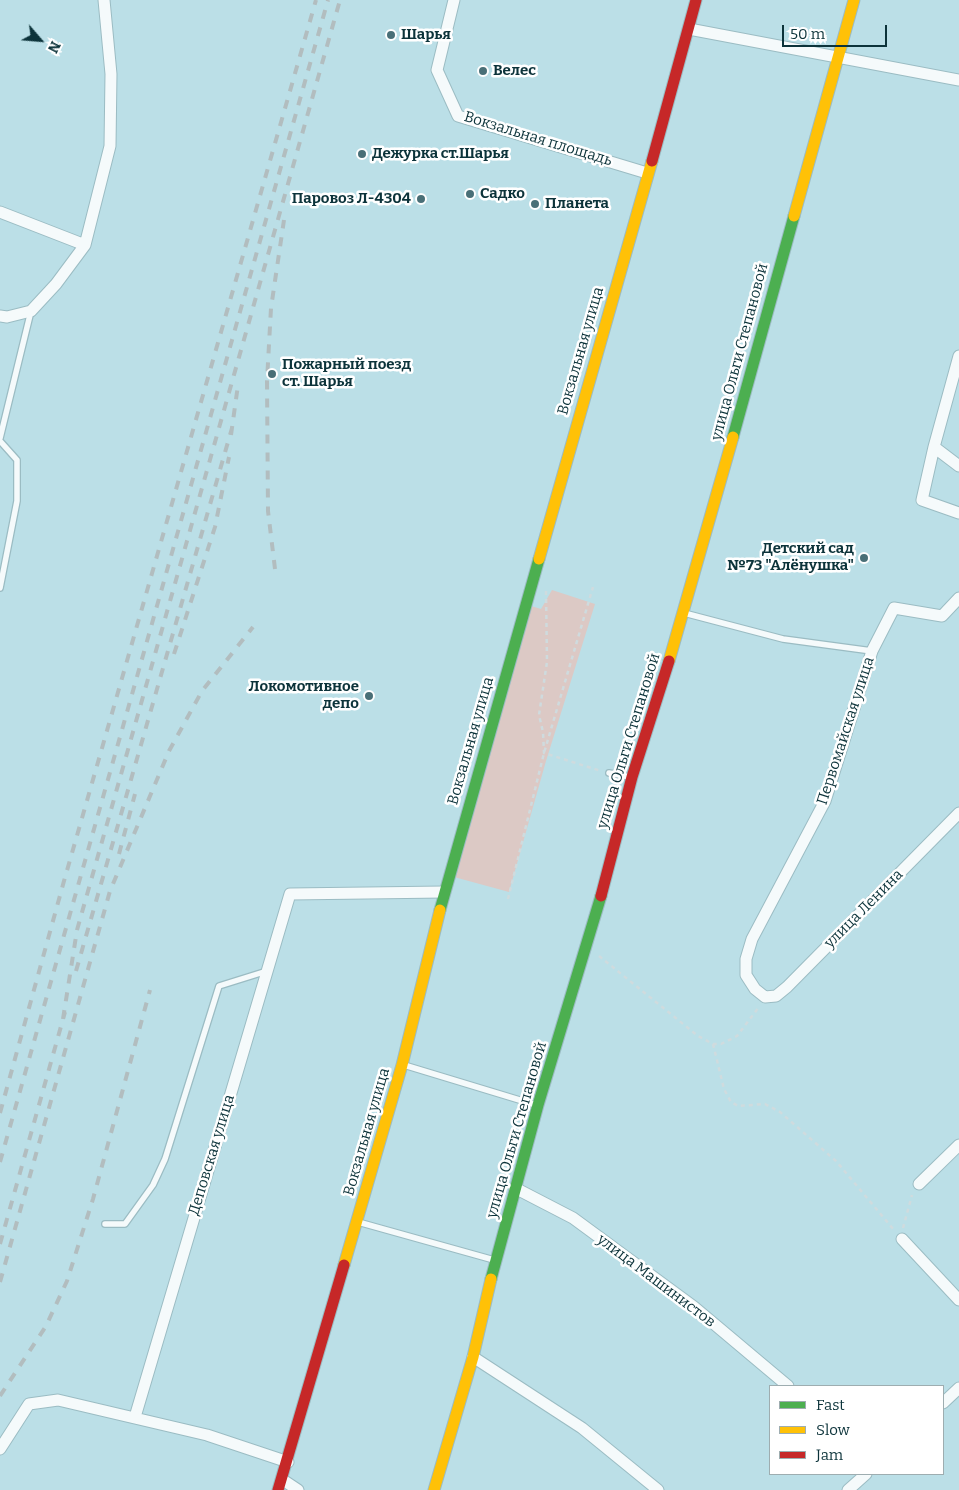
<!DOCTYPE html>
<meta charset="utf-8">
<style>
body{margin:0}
#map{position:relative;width:959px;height:1490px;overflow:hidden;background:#bbdfe7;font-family:Bitter,serif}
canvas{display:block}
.legend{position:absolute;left:769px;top:1385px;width:175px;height:90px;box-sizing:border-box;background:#fff;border:1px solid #9eadb0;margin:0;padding:6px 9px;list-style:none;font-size:15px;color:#0c333a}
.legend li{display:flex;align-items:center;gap:10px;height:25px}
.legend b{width:25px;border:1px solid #9eadb0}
.north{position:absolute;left:15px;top:15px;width:50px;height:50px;-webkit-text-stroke:4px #fff;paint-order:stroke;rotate:117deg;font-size:14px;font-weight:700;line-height:20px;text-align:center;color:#0c333a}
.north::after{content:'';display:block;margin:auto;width:18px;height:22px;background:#0c333a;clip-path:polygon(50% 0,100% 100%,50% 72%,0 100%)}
.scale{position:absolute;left:782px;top:25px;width:105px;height:22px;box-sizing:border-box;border:2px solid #0c333a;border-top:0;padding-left:6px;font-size:15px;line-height:18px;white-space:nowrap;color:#0c333a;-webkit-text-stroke:4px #fff;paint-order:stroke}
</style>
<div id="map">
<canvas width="959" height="1490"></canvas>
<ul class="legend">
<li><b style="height:6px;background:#4caf50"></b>Fast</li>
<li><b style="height:6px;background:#ffc107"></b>Slow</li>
<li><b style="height:6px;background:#c62828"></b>Jam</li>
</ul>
<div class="north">N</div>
<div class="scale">50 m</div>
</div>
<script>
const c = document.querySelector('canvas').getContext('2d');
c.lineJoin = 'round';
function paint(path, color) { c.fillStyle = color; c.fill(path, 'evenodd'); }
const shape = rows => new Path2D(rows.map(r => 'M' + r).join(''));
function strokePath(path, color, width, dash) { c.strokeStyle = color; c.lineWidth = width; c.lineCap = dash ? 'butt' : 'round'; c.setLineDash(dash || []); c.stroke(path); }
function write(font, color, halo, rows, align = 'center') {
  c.font = font + ' Bitter,serif'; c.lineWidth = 5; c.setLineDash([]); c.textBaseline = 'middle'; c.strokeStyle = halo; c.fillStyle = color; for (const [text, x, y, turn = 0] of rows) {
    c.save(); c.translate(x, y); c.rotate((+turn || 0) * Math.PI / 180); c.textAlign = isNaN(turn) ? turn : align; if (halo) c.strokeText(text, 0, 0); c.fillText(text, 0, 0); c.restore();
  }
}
paint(shape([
 [552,590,595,604,546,761,509,892,454,877,531,606,541,609]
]), '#dcc9c5');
const lane = shape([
 [0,438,31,311],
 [0,441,17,460,17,501,0,588],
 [684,613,783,639,872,651],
 [609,773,630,777],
 [404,1065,536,1105],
 [358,1222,494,1260],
 [105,1224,125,1224,153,1185,165,1159,219,986,267,971]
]);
const street = shape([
 [454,0,437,70,458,116,647,173],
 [689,29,959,80],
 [0,212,85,245],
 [0,316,7,317,31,311,56,284,85,245,110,146,111,74,104,0],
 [959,356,934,447,922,500,959,513],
 [934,447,959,466],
 [959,598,942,616,894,608,872,651,825,801,752,939,746,959,746,975,755,989,765,997,776,996,787,987,959,813],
 [919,1184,959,1145],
 [515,1188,573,1218,694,1307,788,1386],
 [902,1239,959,1300],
 [473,1357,582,1428,658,1490],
 [943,1403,959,1388],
 [135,1417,290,894,444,892],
 [0,1449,29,1404,58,1400,207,1435,288,1462],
 [283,1480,298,1490],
 [848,1490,866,1474]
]);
const fast = shape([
 [733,437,794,216],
 [440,910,539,559],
 [491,1279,538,1105,601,896]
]);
const slow = shape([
 [794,216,854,0],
 [539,559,652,161],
 [669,661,733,437],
 [344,1265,402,1065,440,910],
 [434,1490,473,1357,491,1279]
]);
const jam = shape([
 [652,161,696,0],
 [601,896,632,777,669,661],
 [278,1490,344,1265]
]);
strokePath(lane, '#9bbcc3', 8);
strokePath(street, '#9bbcc3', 13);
strokePath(fast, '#9bbcc3', 13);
strokePath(slow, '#9bbcc3', 13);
strokePath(jam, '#9bbcc3', 13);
strokePath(shape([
 [546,591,547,662,539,715,543,732,544,753,601,771],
 [508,899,544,753,593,587],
 [599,956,698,1036,713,1044,721,1044,737,1036,759,1007],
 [713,1044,724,1089,731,1102,738,1106,765,1104,780,1112,836,1161,894,1230],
 [903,1228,912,1195]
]), '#cfdbde', 2.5, [4, 4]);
strokePath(lane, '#f5fafb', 5.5);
strokePath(street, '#f5fafb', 11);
strokePath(fast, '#4caf50', 11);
strokePath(slow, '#ffc107', 11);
strokePath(jam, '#c62828', 11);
strokePath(shape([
 [231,435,238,385],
 [275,569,268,511,267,381,271,308,284,220],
 [174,654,215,527,229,457],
 [119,854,135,794],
 [76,971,232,428],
 [63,1019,77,930,340,0],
 [0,1113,64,881,316,0],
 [0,1162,328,0],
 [0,1244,65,1012],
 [0,1282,110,891,169,751,202,691,253,627],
 [0,1396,46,1326,67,1281,93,1199,150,990]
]), '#b2bdbf', 4, [9, 9]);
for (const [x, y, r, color] of [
 [391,35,5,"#496f77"],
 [483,71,5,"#496f77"],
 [362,154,5,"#496f77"],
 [470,194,5,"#496f77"],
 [421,199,5,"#496f77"],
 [535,204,5,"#496f77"],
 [272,374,5,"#496f77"],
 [864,558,5,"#496f77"],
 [369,696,5,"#496f77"]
]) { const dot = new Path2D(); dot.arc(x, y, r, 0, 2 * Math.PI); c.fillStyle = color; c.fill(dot); strokePath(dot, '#fff', 2); }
write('bold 15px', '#0c333a', '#fff', [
 ["Шарья",401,35],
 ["Велес",493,71],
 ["Дежурка ст.Шарья",372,154],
 ["Садко",480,194],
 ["Паровоз Л-4304",411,199,"right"],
 ["Планета",545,204],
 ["Пожарный поезд",282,365],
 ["ст. Шарья",282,382],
 ["Детский сад",854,549,"right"],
 ["№73 \"Алёнушка\"",854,566,"right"],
 ["Локомотивное",359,687,"right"],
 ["депо",359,704,"right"]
], 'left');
write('15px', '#0c333a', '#fff', [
 ["Вокзальная площадь",538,139,17],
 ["Вокзальная улица",581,351,-74],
 ["улица Ольги Степановой",740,352,-75],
 ["Первомайская улица",846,731,-72],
 ["Вокзальная улица",471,741,-74],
 ["улица Ольги Степановой",629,741,-73],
 ["улица Ленина",864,909,-45],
 ["улица Ольги Степановой",517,1130,-74],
 ["Вокзальная улица",367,1132,-74],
 ["Деповская улица",212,1155,-73],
 ["улица Машинистов",656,1281,37]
]);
</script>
